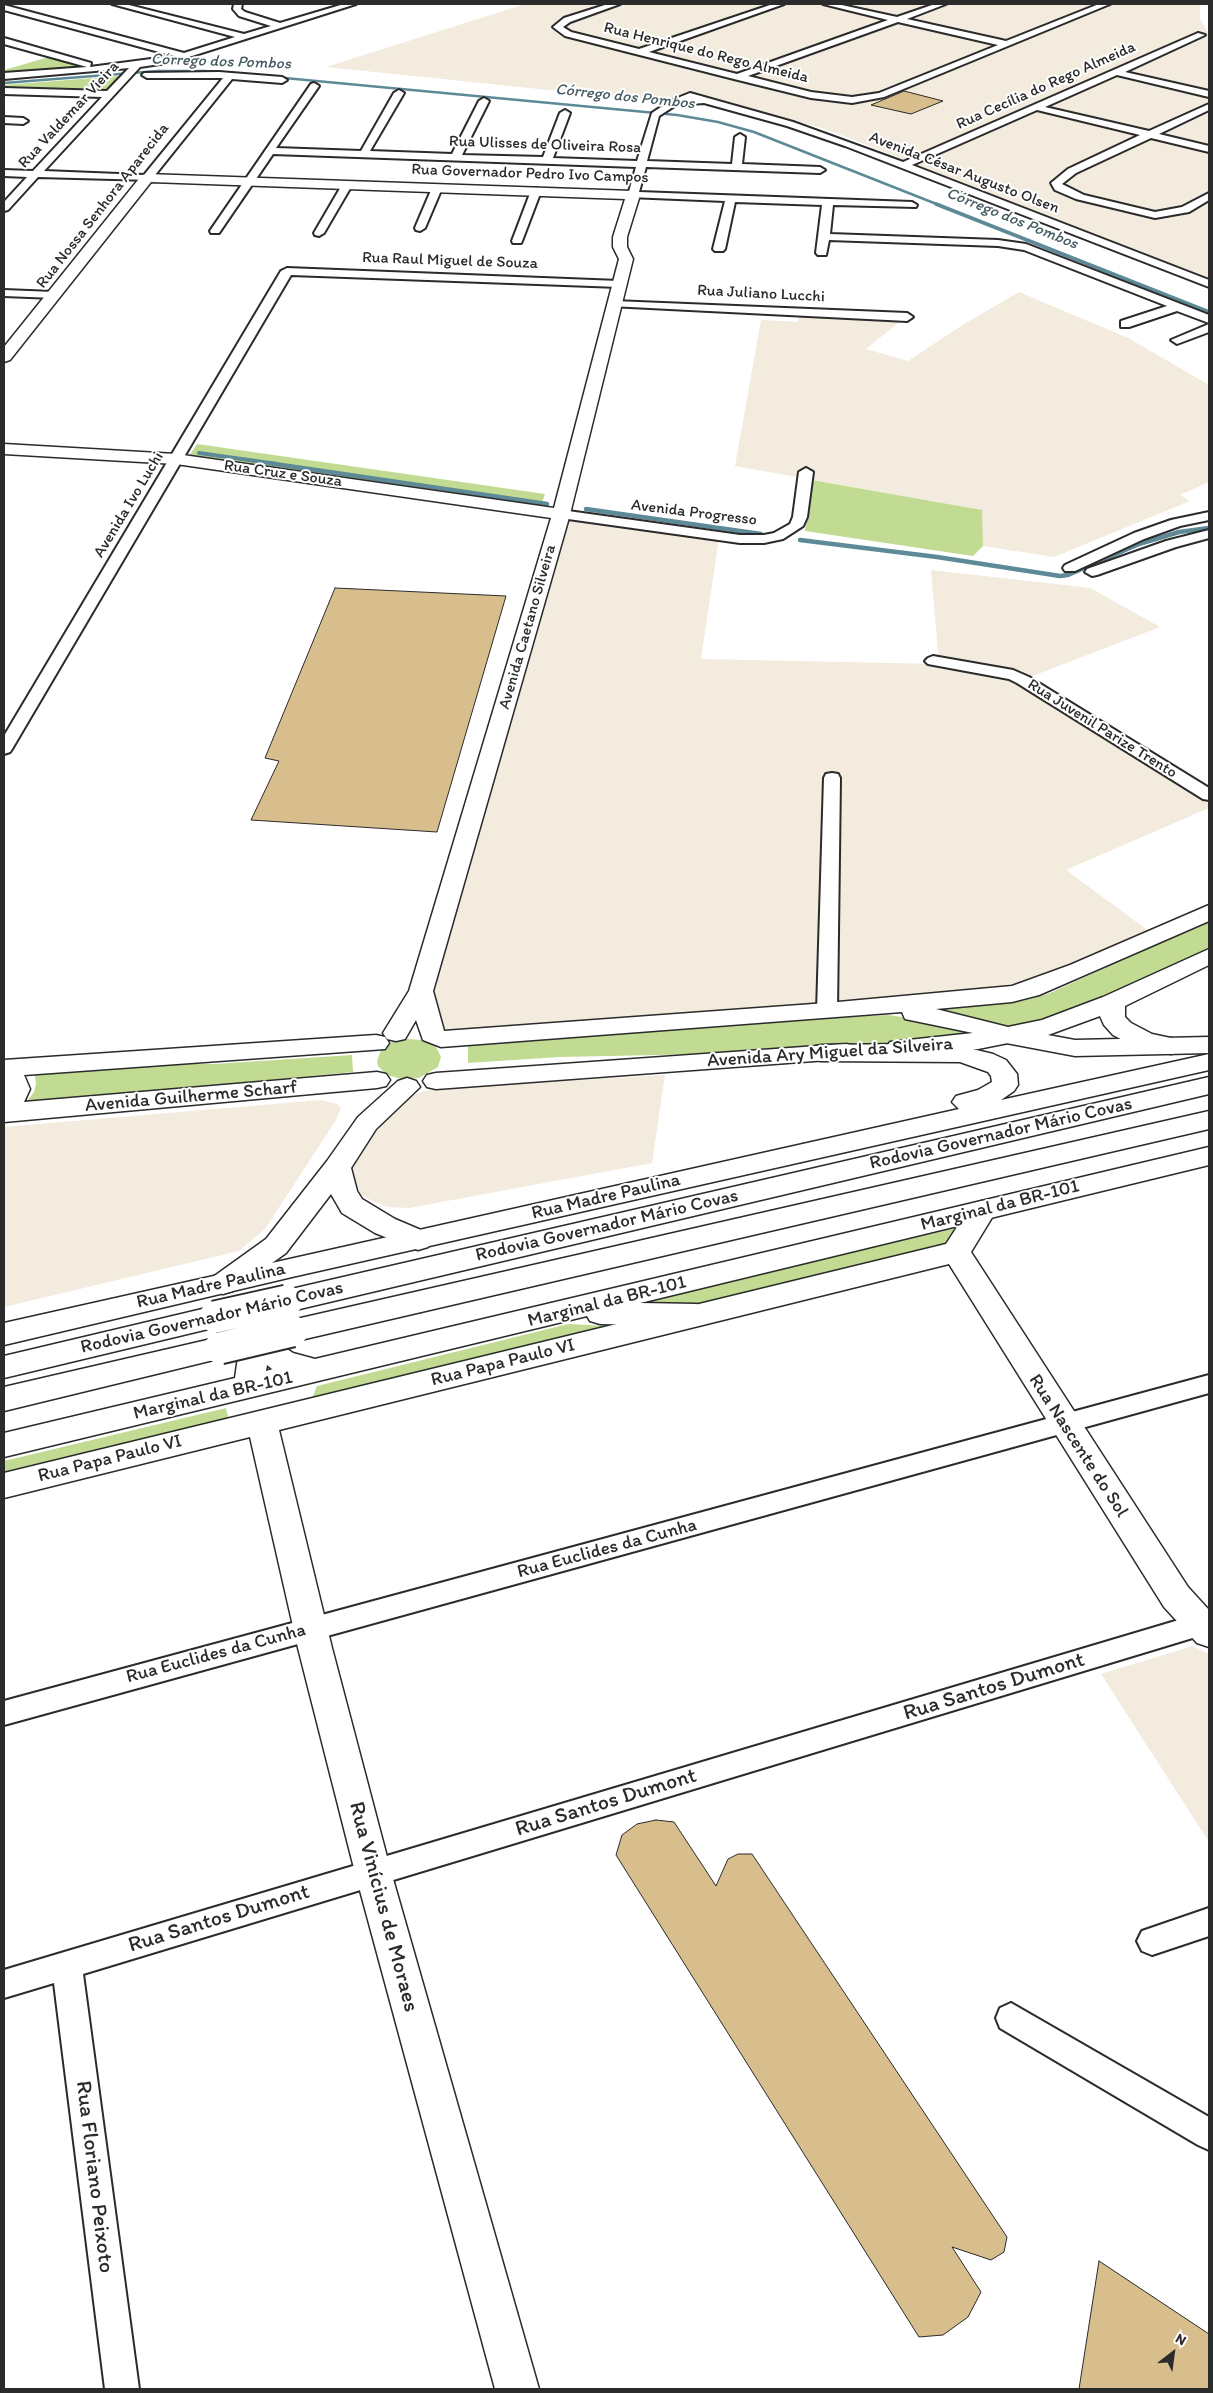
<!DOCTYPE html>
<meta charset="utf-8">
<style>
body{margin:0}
#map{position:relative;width:1213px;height:2393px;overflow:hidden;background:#fff;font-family:Itim,sans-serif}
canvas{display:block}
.frame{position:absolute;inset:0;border:5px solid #2b2b2b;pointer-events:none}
.north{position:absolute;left:1148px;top:2328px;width:50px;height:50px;-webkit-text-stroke:4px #fff;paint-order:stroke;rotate:30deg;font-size:14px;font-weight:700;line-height:20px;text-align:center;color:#2b2b2b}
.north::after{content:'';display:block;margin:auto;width:18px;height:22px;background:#2b2b2b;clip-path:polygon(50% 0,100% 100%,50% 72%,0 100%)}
</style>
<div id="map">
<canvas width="1213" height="2393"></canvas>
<div class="frame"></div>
<div class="north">N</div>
</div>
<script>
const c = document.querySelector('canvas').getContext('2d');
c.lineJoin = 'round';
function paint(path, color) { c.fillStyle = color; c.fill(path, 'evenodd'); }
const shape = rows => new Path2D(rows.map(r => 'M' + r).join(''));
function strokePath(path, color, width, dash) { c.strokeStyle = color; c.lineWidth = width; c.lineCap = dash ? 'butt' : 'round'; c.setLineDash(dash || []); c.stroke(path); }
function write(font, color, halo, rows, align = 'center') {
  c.font = font + ' Itim,sans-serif'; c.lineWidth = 4; c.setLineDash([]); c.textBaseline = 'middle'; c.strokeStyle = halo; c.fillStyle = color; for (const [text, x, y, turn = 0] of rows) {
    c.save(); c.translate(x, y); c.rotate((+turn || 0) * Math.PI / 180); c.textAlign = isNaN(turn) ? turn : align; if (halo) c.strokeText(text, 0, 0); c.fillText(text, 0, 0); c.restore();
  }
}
paint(shape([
 [525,4,1200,4,1200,19,1209,34,1209,279,828,130,692,92,665,102,326,67],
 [1019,292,1128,338,1209,385,1209,482,1180,495,1190,501,1054,557,983,546,981,510,735,466,761,320,798,322,799,315,903,319,866,349,908,361,961,326],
 [566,517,719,539,701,659,939,664,931,570,1090,588,1160,627,1030,677,1209,800,1209,808,1066,870,1150,932,1050,976,1009,989,444,1033,430,991],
 [665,1075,652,1163,409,1208,388,1207,370,1200,361,1194,352,1177,352,1168,391,1110,404,1099,421,1092,440,1088],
 [321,1100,337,1104,341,1108,336,1120,265,1229,239,1251,4,1307,4,1127],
 [1193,1646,1209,1654,1209,1842,1101,1674]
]), '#f3ebdd');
paint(shape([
 [49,57,91,69,4,74,4,70],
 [119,76,104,93,4,89,4,85],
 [197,444,545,494,541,506,187,459],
 [812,480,982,510,983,546,973,556,805,531],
 [1209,921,1209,952,1131,989,1012,1032,934,1009,1023,1001,1050,993],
 [888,1015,964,1026,994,1035,953,1040,758,1053,559,1057,468,1063,468,1046,780,1020],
 [408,1039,424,1040,436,1047,441,1057,438,1067,419,1078,402,1079,387,1075,378,1066,377,1061,381,1050,392,1042],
 [352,1055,353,1072,175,1089,32,1106,26,1102,34,1092,36,1084,35,1077,30,1069,133,1064,214,1064],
 [965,1226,946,1250,702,1306,622,1304],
 [568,1324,632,1327,322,1403,312,1398,317,1386],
 [226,1408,230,1424,4,1479,4,1461]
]), '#c1db92');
strokePath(shape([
 [274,77,677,115,718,122,754,132,939,205],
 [4,83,158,71,205,71,262,76]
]), '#5d8a96', 2.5);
strokePath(shape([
 [936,204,1209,312],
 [199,453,277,464]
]), '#5d8a96', 4);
strokePath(shape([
 [268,463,547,504],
 [586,509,761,534],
 [800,540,937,557,1060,576,1068,575,1139,544,1179,532,1209,528]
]), '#5d8a96', 4.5);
const building = shape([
 [904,91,943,101,911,114,871,105,904,91],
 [335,588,506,596,437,832,251,820,279,761,265,758,335,588],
 [656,1820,674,1822,716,1886,728,1859,738,1854,752,1854,1007,2237,1004,2252,991,2260,952,2247,981,2292,968,2317,943,2335,919,2337,616,1855,622,1835,637,1824,656,1820],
 [1099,2261,1209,2334,1209,2389,1079,2389,1099,2261]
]);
paint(building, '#d8bd8d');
strokePath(building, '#2b2b2b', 1);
const street = shape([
 [112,4,125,4,244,34,271,26,239,16,233,9,234,4,242,4,241,9,245,12,280,23,344,4,356,4,173,62,140,67,44,171,144,175,223,78,147,78,142,75,144,73,219,72,282,77,287,80,282,83,232,79,151,180,38,177,8,210,4,211,4,202,27,177,4,176,4,170,33,171,102,97,4,94,4,88,107,91,129,68,4,79,4,73,87,67,4,44,4,38,91,63,90,67,174,56,4,10,4,5,184,53,235,37,112,4],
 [608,4,620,4,570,22,563,27,571,32,639,49,773,4,784,4,649,52,737,74,888,20,823,4,837,4,897,17,935,4,946,4,907,19,1006,41,1099,4,1110,4,884,97,852,103,811,98,734,79,565,36,553,27,564,18,608,4],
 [898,22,998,45,879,93,852,97,811,92,748,76,898,22],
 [1198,33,1205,35,1125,72,1209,91,1209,97,1117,75,1045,107,1149,131,1209,104,1209,110,1159,134,1209,146,1209,152,1151,138,1076,173,1062,184,1084,195,1155,212,1182,207,1209,193,1209,200,1189,212,1155,218,1076,199,1055,190,1051,183,1068,169,1140,135,1037,110,912,165,1209,280,1209,287,845,146,787,126,704,103,676,105,659,116,647,161,732,164,735,137,740,134,745,137,742,164,820,167,825,170,820,173,646,167,639,192,912,202,917,205,916,207,833,205,830,234,998,240,1026,244,1209,315,1209,323,1177,311,1129,327,1121,327,1121,321,1167,306,1024,250,998,246,829,240,826,255,818,255,816,253,822,205,735,202,725,249,723,251,715,251,713,249,725,201,629,197,628,195,636,167,273,154,219,233,211,233,210,231,311,84,314,83,319,86,276,148,361,151,394,93,399,90,404,93,370,151,452,154,479,101,484,98,489,101,462,155,543,157,560,113,565,110,570,113,553,158,637,161,652,113,670,101,690,93,793,122,903,162,1198,33],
 [4,117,23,118,28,121,23,124,4,123,4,117],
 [347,182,352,185,324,233,319,236,315,235,314,233,342,185,347,182],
 [437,185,442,188,425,228,420,231,416,230,415,228,432,188,437,185],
 [536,188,541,191,522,241,521,243,513,243,512,241,531,191,536,188],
 [287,268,619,281,625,284,619,287,291,275,12,749,10,752,4,754,4,736,281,271,287,268],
 [4,290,54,292,60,295,54,298,4,296,4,290],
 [614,301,907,313,913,317,907,321,610,306,608,304,614,301],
 [1209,324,1209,332,1177,344,1171,340,1209,324],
 [806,468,813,472,807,517,803,526,783,539,764,543,740,543,561,518,554,514,561,510,740,535,764,535,774,533,790,524,793,517,799,472,806,468],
 [1209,512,1209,520,1180,526,1144,539,1075,571,1065,571,1063,568,1065,565,1134,533,1171,520,1209,512],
 [1209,530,1209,538,1176,547,1097,575,1092,576,1085,572,1087,569,1166,541,1209,530],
 [933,656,1013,670,1029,677,1209,788,1209,800,1203,799,1017,683,1009,679,928,664,925,661,928,658,933,656],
 [832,773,838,774,840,778,837,1011,834,1015,827,1017,820,1015,817,1011,824,778,826,774,832,773],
 [1209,1375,1209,1393,4,1725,4,1701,1209,1375],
 [1209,1611,1209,1633,83,1974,139,2389,105,2389,54,1983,4,1998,4,1970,1209,1611],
 [1209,1908,1209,1936,1152,1955,1142,1951,1137,1941,1142,1931,1209,1908],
 [1011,2003,1209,2117,1209,2150,1198,2145,1000,2028,996,2018,1000,2008,1011,2003]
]);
const secondary = shape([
 [147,174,633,191,640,195,627,237,627,247,633,259,570,514,433,991,444,1031,827,1003,1012,986,1070,965,1209,905,1209,921,1039,995,1012,1002,936,1009,1008,1027,1042,1020,1103,997,1209,949,1209,965,1125,1006,1125,1017,1131,1023,1152,1034,1180,1040,1184,1046,1180,1052,1171,1054,1136,1047,1113,1035,1104,1025,1100,1016,1048,1035,978,1049,899,1056,890,1054,886,1048,890,1042,973,1033,905,1019,902,1012,441,1047,423,1040,416,1020,405,1039,396,1041,387,1039,383,1033,409,991,551,518,176,464,4,454,4,444,176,454,554,508,619,259,613,247,613,237,625,199,151,182,10,360,4,362,4,347,142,175,147,174],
 [376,1035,385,1037,389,1043,385,1049,24,1075,30,1089,24,1102,377,1072,386,1074,390,1080,386,1086,377,1088,4,1122,4,1060,376,1035],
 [846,1044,855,1046,859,1052,855,1058,436,1089,427,1087,423,1081,427,1075,436,1073,846,1044],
 [407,1078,416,1081,420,1087,376,1129,351,1168,357,1191,362,1199,395,1219,428,1233,432,1240,428,1247,418,1250,375,1233,342,1213,331,1194,286,1253,233,1291,223,1294,213,1291,209,1284,213,1277,266,1239,327,1161,358,1117,398,1081,407,1078],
 [982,1201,992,1204,996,1211,971,1252,1188,1587,1209,1610,1209,1647,1197,1643,1164,1607,949,1264,279,1430,332,1648,391,1872,539,2389,495,2389,355,1872,298,1648,250,1437,4,1498,4,1473,946,1244,972,1204,982,1201]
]);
const primary = shape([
 [1010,1028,1075,1040,1209,1037,1209,1053,1075,1056,1001,1042,997,1036,1001,1030,1010,1028],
 [910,1044,960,1046,993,1054,1006,1060,1017,1074,1018,1085,1014,1091,1001,1100,1209,1054,1209,1070,292,1277,4,1345,4,1323,959,1109,952,1102,956,1096,978,1090,992,1082,991,1076,988,1072,960,1062,821,1061,812,1059,808,1053,812,1047,821,1045,910,1044],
 [1209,1147,1209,1165,640,1303,696,1304,706,1307,711,1315,706,1323,696,1326,600,1324,590,1321,587,1316,4,1457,4,1433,235,1378,239,1350,235,1320,240,1312,256,1306,266,1309,284,1347,293,1353,315,1359,1209,1147],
 [267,1365,272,1369,273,1369,266,1371,267,1365]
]);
const highway = shape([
 [1209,1077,1209,1094,287,1312,277,1308,273,1301,277,1294,287,1290,1209,1077],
 [1209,1111,1209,1129,292,1342,282,1339,277,1331,282,1323,292,1320,1209,1111],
 [215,1306,225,1309,230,1317,225,1325,4,1378,4,1356,215,1306],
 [220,1337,230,1340,235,1348,230,1356,4,1411,4,1387,220,1337]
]);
strokePath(street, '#2b2b2b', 4);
strokePath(secondary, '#2b2b2b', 3);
strokePath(primary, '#2b2b2b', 3);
strokePath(highway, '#2b2b2b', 3);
paint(street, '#fff');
paint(secondary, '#fff');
paint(primary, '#fff');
paint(highway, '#fff');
const highwayBridge = shape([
 [215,1317,287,1301],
 [220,1348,292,1331]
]);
strokePath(highwayBridge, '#2b2b2b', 35, []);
strokePath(highwayBridge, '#fff', 31);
write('16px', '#2b2b2b', '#fff', [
 ["Rua Henrique do Rego Almeida",706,53,14],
 ["Rua Cecília do Rego Almeida",1046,86,-24],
 ["Rua Valdemar Vieira",69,115,-47],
 ["Rua Ulisses de Oliveira Rosa",545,145,2],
 ["Avenida César Augusto Olsen",964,173,21],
 ["Rua Governador Pedro Ivo Campos",530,174,2],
 ["Rua Nossa Senhora Aparecida",103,206,-52],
 ["Rua Raul Miguel de Souza",450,261,2],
 ["Rua Juliano Lucchi",761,294,3],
 ["Rua Cruz e Souza",283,474,8],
 ["Avenida Ivo Luchi",129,505,-59],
 ["Avenida Progresso",694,513,7],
 ["Avenida Caetano Silveira",528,627,-74],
 ["Rua Juvenil Parize Trento",1102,729,32]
]);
write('italic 16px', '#445b61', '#fff', [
 ["Córrego dos Pombos",221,62,2],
 ["Córrego dos Pombos",625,97,6],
 ["Córrego dos Pombos",1012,219,22]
]);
write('19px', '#2b2b2b', '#fff', [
 ["Avenida Ary Miguel da Silveira",830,1053,-4],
 ["Avenida Guilherme Scharf",191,1097,-5],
 ["Rodovia Governador Mário Covas",1001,1134,-13],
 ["Rua Madre Paulina",606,1197,-13],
 ["Marginal da BR-101",1000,1206,-14],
 ["Rodovia Governador Mário Covas",607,1226,-13],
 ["Rua Madre Paulina",211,1286,-13],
 ["Marginal da BR-101",607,1302,-14],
 ["Rodovia Governador Mário Covas",212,1318,-13],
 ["Rua Papa Paulo VI",503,1363,-14],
 ["Marginal da BR-101",213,1396,-13],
 ["Rua Nascente do Sol",1078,1446,57],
 ["Rua Papa Paulo VI",110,1459,-14],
 ["Rua Euclides da Cunha",607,1549,-15],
 ["Rua Euclides da Cunha",216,1654,-15]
]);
write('22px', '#2b2b2b', '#fff', [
 ["Rua Santos Dumont",994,1687,-17],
 ["Rua Santos Dumont",606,1803,-17],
 ["Rua Vinícius de Moraes",383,1907,75],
 ["Rua Santos Dumont",219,1919,-17],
 ["Rua Floriano Peixoto",94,2177,83]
]);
</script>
